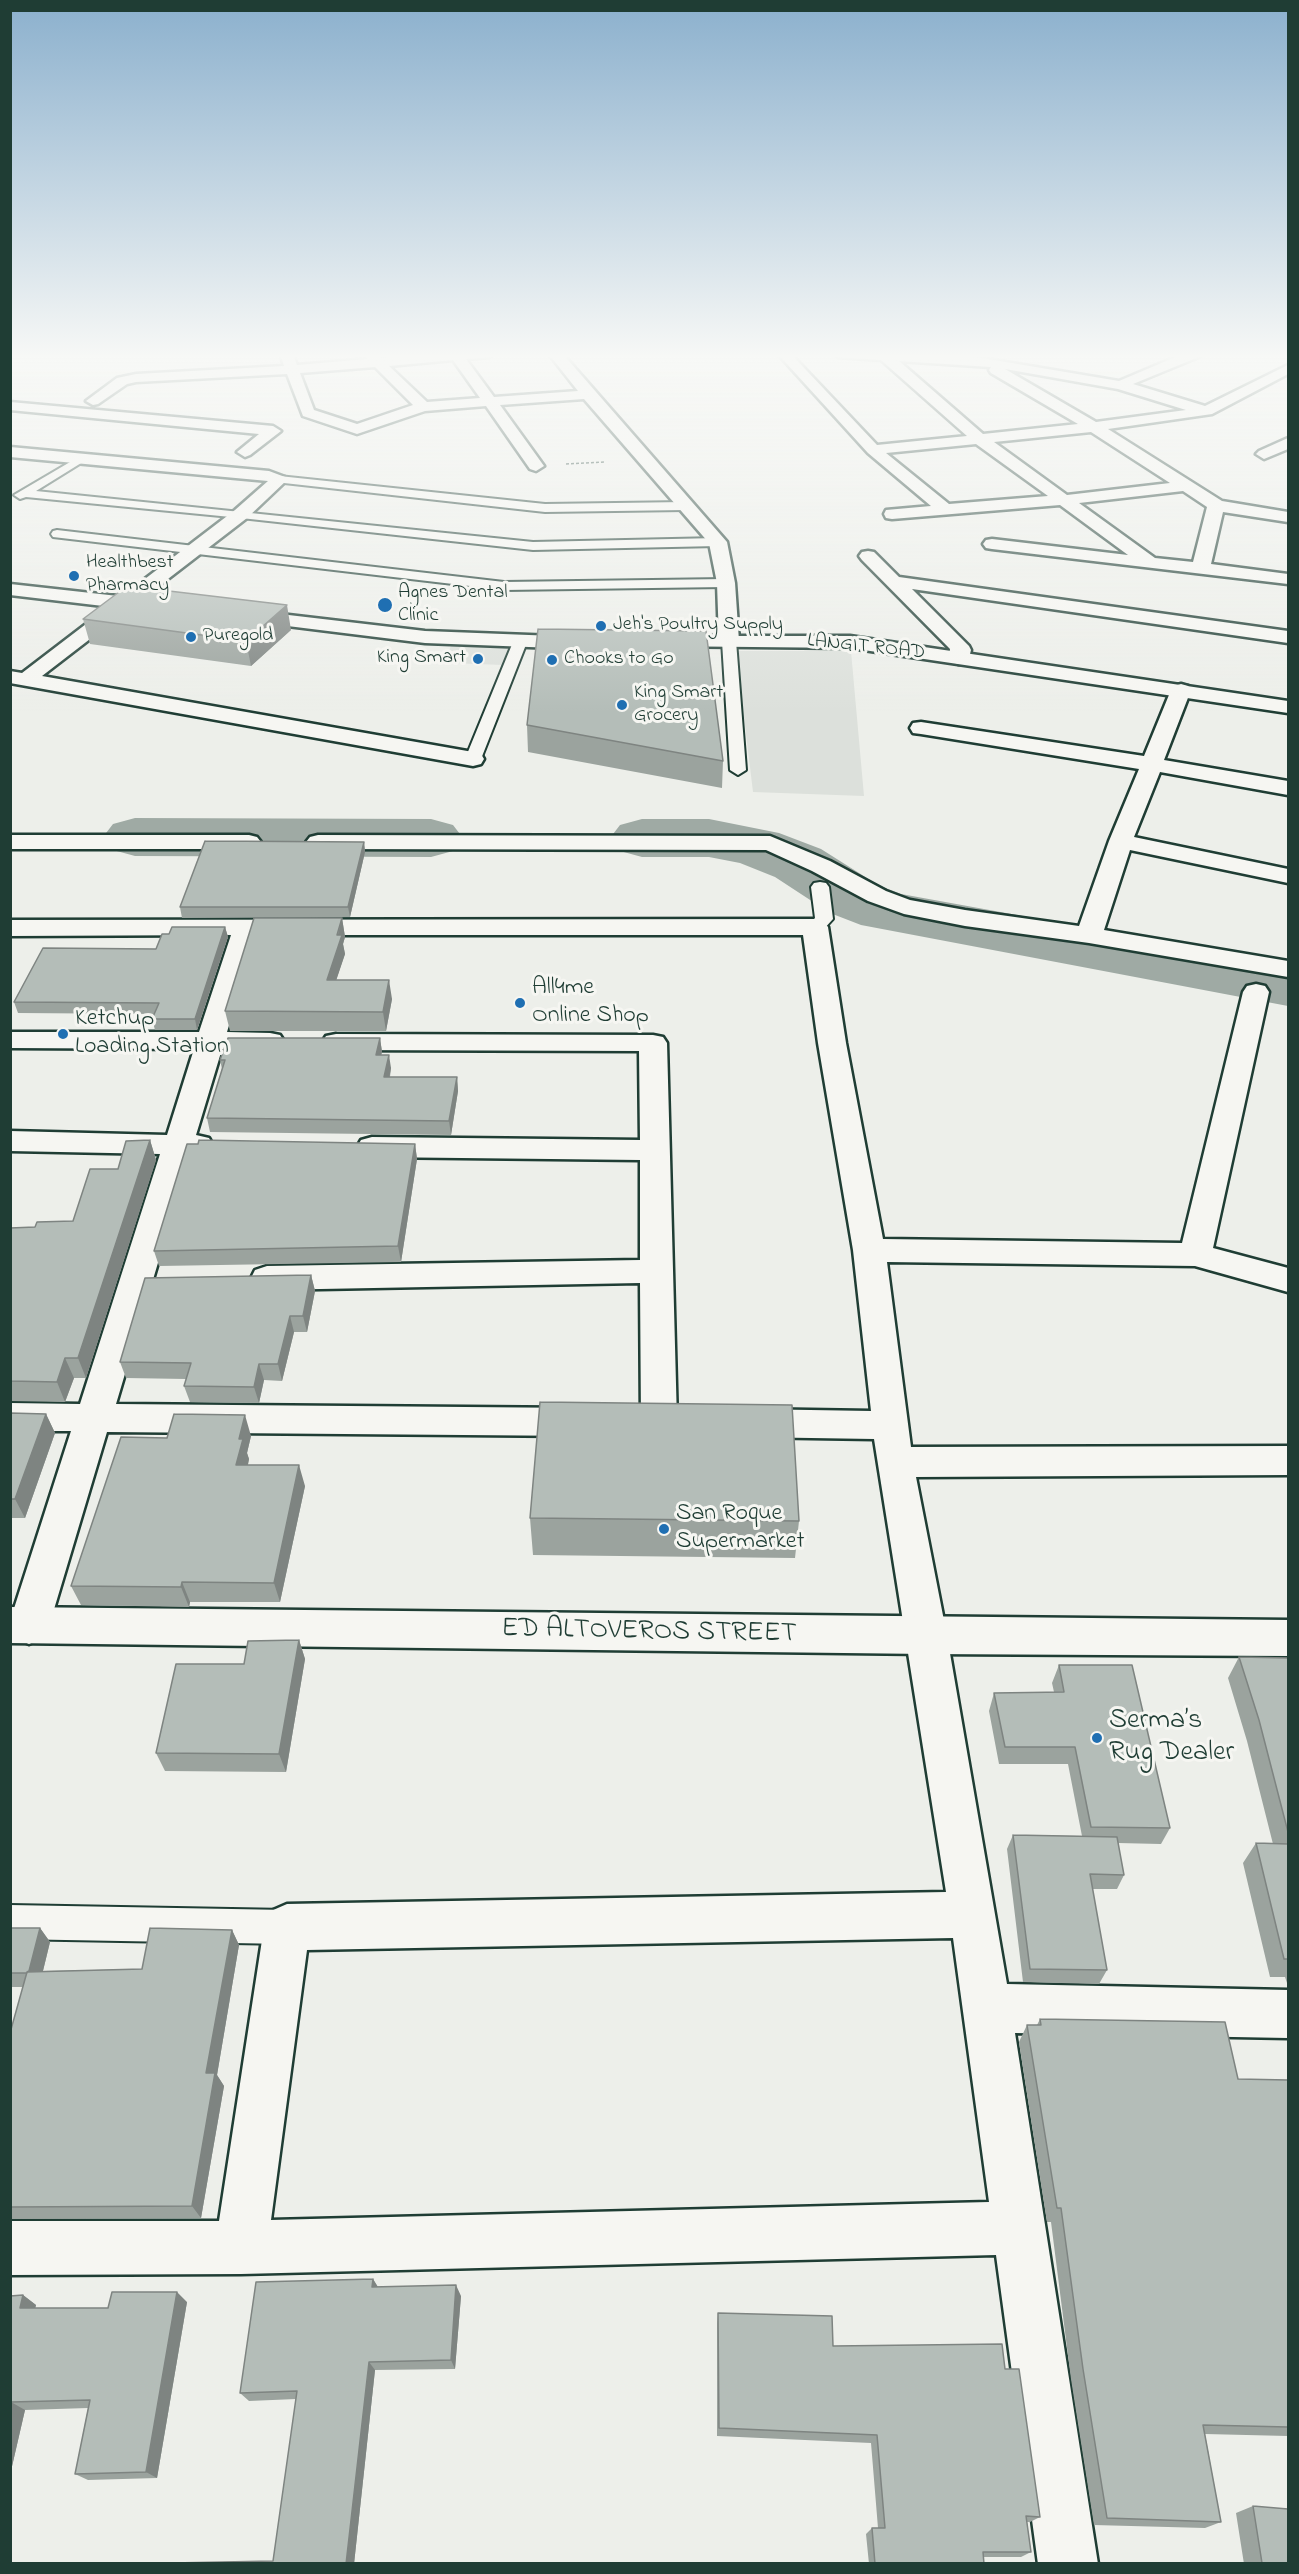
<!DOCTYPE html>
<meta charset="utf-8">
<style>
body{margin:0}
#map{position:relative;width:1299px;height:2574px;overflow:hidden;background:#edefea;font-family:"Indie Flower",sans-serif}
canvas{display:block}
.frame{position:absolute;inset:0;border:12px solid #1f3d34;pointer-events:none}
</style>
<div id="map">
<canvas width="1299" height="2574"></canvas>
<div class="frame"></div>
</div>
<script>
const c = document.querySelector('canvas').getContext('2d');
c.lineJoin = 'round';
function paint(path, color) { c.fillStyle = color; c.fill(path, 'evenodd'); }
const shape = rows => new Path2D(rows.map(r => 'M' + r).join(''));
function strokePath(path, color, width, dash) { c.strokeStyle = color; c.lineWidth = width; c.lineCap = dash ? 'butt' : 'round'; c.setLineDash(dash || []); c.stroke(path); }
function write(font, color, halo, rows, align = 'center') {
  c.font = font + ' "Indie Flower",sans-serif'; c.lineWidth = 6; c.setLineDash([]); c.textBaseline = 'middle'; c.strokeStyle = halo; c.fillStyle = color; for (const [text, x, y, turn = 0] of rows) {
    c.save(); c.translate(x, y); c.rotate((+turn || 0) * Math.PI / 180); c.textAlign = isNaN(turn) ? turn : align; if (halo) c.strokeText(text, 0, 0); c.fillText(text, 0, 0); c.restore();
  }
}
paint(shape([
 [451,645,509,647,503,665,449,663,452,655,448,654],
 [736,651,851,651,864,796,753,792]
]), '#dce0db');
paint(shape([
 [135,818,431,819,453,825,463,838,453,851,431,857,135,856,113,850,103,837,113,824,135,818],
 [642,819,709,819,779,833,821,849,878,885,901,894,1288,964,1288,1006,861,925,830,913,775,877,740,863,709,857,642,857,620,851,610,838,620,825,642,819]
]), '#9faaa4');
const service = shape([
 [82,455,88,458,86,460,36,491,533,542,718,538,724,542,718,546,533,550,241,518,26,497,20,499,14,495,82,455],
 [279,476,545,504,685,502,691,506,685,510,545,512,275,482,273,480,279,476],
 [57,530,504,582,726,579,733,583,726,587,504,590,53,537,51,534,53,531,57,530],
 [729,637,736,641,746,770,738,775,730,770,722,641,729,637],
 [520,638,527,642,481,759,473,764,467,762,465,759,513,642,520,638],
 [820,882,826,883,829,887,833,919,822,931,815,933,808,931,806,927,815,918,811,887,814,883,820,882],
 [10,1905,287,1910,299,1915,304,1927,299,1939,287,1944,10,1939,10,1905]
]);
const minor = shape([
 [280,353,292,353,297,365,368,359,363,353,376,353,382,358,446,353,495,353,489,357,466,359,494,397,578,391,548,353,562,353,727,542,735,583,739,641,736,645,729,647,722,645,719,641,717,583,709,543,584,399,500,405,544,466,536,471,530,469,486,406,425,411,357,434,303,416,287,374,136,382,127,384,98,404,93,405,86,401,117,378,136,374,284,366,280,353],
 [453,360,480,398,427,402,389,366,453,360],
 [375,367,413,405,357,424,314,410,300,373,375,367],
 [777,353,790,353,877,445,967,436,881,360,838,357,832,353,897,353,982,358,1119,381,1185,353,1202,353,1201,356,1133,384,1205,406,1288,365,1288,374,1212,414,1108,429,1222,501,1288,512,1288,522,1223,512,1211,564,1288,574,1288,584,992,549,986,548,983,544,986,540,992,539,1128,555,1060,505,892,519,886,518,884,514,886,510,931,506,868,453,777,353],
 [899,361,991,367,989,370,991,373,1078,424,983,434,899,361],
 [1005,369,1118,389,1186,410,1096,422,1005,369],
 [1091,432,1170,483,1067,495,994,442,1091,432],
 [976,444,1048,496,949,504,886,453,976,444],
 [1183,491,1207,507,1193,562,1155,558,1079,503,1183,491],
 [10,402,273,426,281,431,250,455,245,457,237,452,259,434,10,410,10,402],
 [1288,438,1288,449,1264,459,1256,454,1259,451,1288,438],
 [10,447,269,471,285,477,287,480,247,518,42,676,473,752,481,754,484,759,481,764,473,766,10,683,10,671,22,673,235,510,268,481,10,457,10,447],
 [868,551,874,552,899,577,1288,631,1288,643,912,589,969,646,971,650,969,658,966,662,959,664,952,662,949,658,950,649,862,560,859,556,862,552,868,551],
 [1181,684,1188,686,1191,690,1164,760,1288,781,1288,795,1160,772,1134,837,1288,869,1288,883,1130,850,1104,930,1288,961,1288,977,1089,943,965,926,904,914,868,901,812,871,766,850,318,849,310,847,306,842,310,837,318,835,770,836,830,861,886,891,910,900,965,910,1079,926,1109,841,1139,769,921,734,913,733,910,728,913,723,921,722,1144,756,1171,690,1174,686,1181,684],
 [10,835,249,835,257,837,261,842,257,847,249,849,10,849,10,835],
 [815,919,824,922,828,927,846,1043,883,1239,1182,1243,1243,992,1247,986,1256,984,1265,986,1269,992,1213,1248,1288,1268,1288,1292,1195,1266,887,1262,911,1447,1288,1446,1288,1475,916,1477,947,1636,1007,1984,1288,1990,1288,2038,1015,2033,1098,2564,1038,2564,996,2255,241,2274,10,2275,10,2221,219,2221,264,1927,271,1911,287,1904,946,1892,874,1439,748,1437,735,1433,730,1423,735,1413,748,1409,871,1411,853,1250,818,1043,803,935,256,935,227,1032,270,1033,280,1035,284,1041,280,1047,270,1049,222,1049,196,1135,209,1138,213,1145,209,1152,190,1155,116,1404,582,1408,595,1412,600,1422,595,1432,582,1436,107,1432,49,1626,43,1638,29,1644,15,1638,10,1629,10,1621,71,1431,10,1431,10,1403,80,1404,160,1154,10,1151,10,1131,167,1135,194,1049,10,1048,10,1032,199,1032,231,935,10,936,10,920,815,919],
 [953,1938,989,2202,271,2220,307,1950,953,1938],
 [336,1034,653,1035,663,1037,667,1043,677,1422,672,1432,659,1436,646,1432,641,1422,640,1283,267,1290,255,1286,251,1278,255,1270,267,1266,640,1260,640,1160,372,1157,361,1154,357,1147,361,1140,372,1137,640,1140,639,1051,336,1050,326,1048,322,1042,326,1036,336,1034]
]);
const tertiary = shape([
 [10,1607,1288,1620,1288,1656,927,1654,10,1643,10,1607]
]);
const secondary = shape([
 [10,584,154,600,161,602,163,606,161,610,154,612,10,595,10,584],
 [246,610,425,631,581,637,588,639,591,643,588,647,581,649,425,643,239,620,237,616,239,612,246,610],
 [662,636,850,636,1288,701,1288,713,850,648,655,646,652,642,655,638,662,636]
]);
strokePath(service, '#1f3d34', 4);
strokePath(minor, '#1f3d34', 5);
strokePath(tertiary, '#1f3d34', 5);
strokePath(secondary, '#1f3d34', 5);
strokePath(shape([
 [566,464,604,462]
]), '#1f3d34', 1.5, [3, 2]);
paint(service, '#f6f6f2');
paint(minor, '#f6f6f2');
paint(tertiary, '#f6f6f2');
paint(secondary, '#f6f6f2');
paint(shape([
 [83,619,291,630,251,666,90,644],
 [527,725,723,761,722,788,528,752],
 [364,842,365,852,350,917,182,918,180,907],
 [342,918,345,937,343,944,345,954,336,980,392,999,386,1031,230,1031,225,1011],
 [225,927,228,937,197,1030,155,1030,152,1019,154,1014,18,1013,14,1002,156,949,169,934],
 [380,1038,382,1052,381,1055,391,1068,390,1077,457,1077,458,1091,451,1135,210,1132,207,1118,222,1069,220,1060],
 [150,1140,156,1160,86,1378,74,1378,65,1402,10,1401,10,1228,35,1227,73,1221,118,1169],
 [415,1144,417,1159,401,1262,159,1266,154,1251],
 [311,1275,315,1291,307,1332,294,1332,282,1381,264,1380,259,1403,190,1402,184,1386,186,1379,126,1378,120,1362],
 [10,1413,46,1414,55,1433,25,1518,10,1518],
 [251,1436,247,1453,249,1459,248,1465,305,1486,280,1602,190,1602,189,1607,81,1605,71,1586,167,1438],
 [530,1518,799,1521,795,1558,533,1555],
 [299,1640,305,1659,286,1772,165,1771,156,1753,244,1664],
 [1239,1657,1288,1658,1288,1986,1285,1977,1270,1977,1243,1863,1256,1843,1273,1844,1247,1741,1228,1678],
 [1059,1665,1170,1828,1161,1844,1118,1843,1124,1875,1117,1889,1092,1889,1107,1970,1099,1984,1023,1982,1007,1849,1013,1835,1082,1836,1068,1764,999,1764,989,1711,994,1693,1054,1692,1052,1683],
 [10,1928,40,1928,50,1942,43,1971,142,1969,232,1930,239,1945,217,2075,224,2086,201,2218,10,2219,10,2033,23,1987,10,1987],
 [1040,2019,1238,2079,1288,2080,1288,2436,1205,2434,1221,2522,1205,2528,1094,2525,1071,2379,1051,2222,1047,2222,1019,2042,1027,2025,1037,2025],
 [373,2279,378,2287,461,2296,455,2369,375,2370,354,2564,121,2564,273,2561,296,2399,249,2401,240,2393],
 [23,2295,36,2305,35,2308,108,2308,187,2302,157,2478,88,2480,75,2474,88,2408,25,2410,10,2475,10,2296],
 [718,2313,833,2346,1005,2369,1040,2517,1030,2522,1027,2522,1031,2552,1021,2557,983,2557,984,2564,869,2564,866,2534,872,2528,878,2528,871,2443,717,2436,717,2323],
 [1253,2506,1288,2564,1244,2564,1236,2513]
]), '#9ba39e');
paint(shape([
 [287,605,291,630,251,666,246,641],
 [364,842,365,852,350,917,348,907],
 [342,918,345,937,343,944,345,954,330,999,327,980],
 [225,927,228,937,197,1030,195,1019],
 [389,980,392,999,386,1031,383,1012],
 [380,1038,382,1052,378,1068,376,1055],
 [389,1055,391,1068,387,1091,384,1077],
 [457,1077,458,1091,451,1135,449,1121],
 [150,1140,156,1160,86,1378,78,1358],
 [415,1144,417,1159,401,1262,398,1246],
 [311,1275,315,1291,307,1332,303,1316],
 [290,1316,294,1332,282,1381,278,1364],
 [65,1358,74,1378,65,1402,57,1382],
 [259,1364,264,1380,259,1403,254,1387],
 [46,1414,55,1433,25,1518,15,1499],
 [245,1415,251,1436,247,1453,249,1459,243,1486,236,1465,239,1439],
 [299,1465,305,1486,280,1602,274,1583],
 [182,1582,190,1602,189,1607,181,1587],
 [299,1640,305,1659,286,1772,279,1754],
 [40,1928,50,1942,39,1987,28,1973],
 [232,1930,239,1945,217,2075,224,2086,201,2218,192,2206,206,2073],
 [373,2279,379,2289,372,2287],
 [456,2285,461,2296,455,2369,451,2360],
 [177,2292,187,2302,157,2478,146,2472],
 [23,2295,36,2305,33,2318,20,2308],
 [369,2362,375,2370,354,2564,346,2564],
 [11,2402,25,2410,10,2475,10,2405]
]), '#7e8481');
const building = shape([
 [127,586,287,605,246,641,83,619,127,586],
 [538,629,706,631,723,761,527,725,538,629],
 [205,841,364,842,348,907,180,907,205,841],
 [254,918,342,918,337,935,342,935,327,980,389,980,383,1012,225,1011,254,918],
 [172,927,225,927,195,1019,152,1019,159,1003,14,1002,43,948,156,949,162,934,169,934,172,927],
 [228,1038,380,1038,376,1055,389,1055,384,1077,457,1077,449,1121,207,1118,225,1060,220,1060,228,1038],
 [150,1140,78,1358,65,1358,57,1382,10,1381,10,1228,35,1227,37,1222,73,1221,90,1169,118,1169,126,1141,150,1140],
 [199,1140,415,1144,398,1246,154,1251,187,1144,198,1144,199,1140],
 [311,1275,303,1316,290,1316,278,1364,259,1364,254,1387,184,1386,191,1363,120,1362,145,1278,311,1275],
 [540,1402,792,1405,799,1521,530,1518,540,1402],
 [10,1413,46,1414,15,1499,10,1499,10,1413],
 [174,1414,245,1415,239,1439,243,1439,236,1465,299,1465,274,1583,182,1582,181,1587,71,1586,121,1437,167,1438,174,1414],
 [299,1640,279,1754,156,1753,176,1664,244,1664,248,1641,299,1640],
 [1239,1657,1288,1658,1288,1832,1259,1720,1239,1657],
 [1059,1665,1132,1665,1170,1828,1091,1827,1075,1747,1005,1747,994,1693,1064,1692,1059,1665],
 [1013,1835,1117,1837,1124,1875,1090,1874,1107,1970,1030,1969,1013,1835],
 [1256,1843,1288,1844,1288,1959,1284,1959,1256,1843],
 [10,1928,40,1928,29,1971,27,1972,27,1973,10,1973,10,1928],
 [150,1928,232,1930,206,2073,215,2073,192,2206,10,2207,10,2033,27,1972,142,1969,150,1928],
 [1040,2019,1225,2022,1238,2079,1288,2080,1288,2427,1203,2425,1221,2522,1107,2518,1083,2369,1061,2208,1057,2208,1027,2025,1041,2025,1040,2019],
 [373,2279,372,2287,456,2285,451,2360,369,2362,346,2564,121,2564,273,2561,297,2391,240,2393,256,2282,373,2279],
 [112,2292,177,2292,146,2472,75,2474,90,2400,11,2402,10,2405,10,2296,23,2295,20,2308,108,2308,112,2292],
 [718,2313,832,2316,833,2346,1002,2344,1005,2369,1019,2369,1040,2517,1026,2516,1031,2552,983,2552,984,2564,875,2564,872,2528,885,2528,877,2435,719,2428,718,2313],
 [1253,2506,1288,2509,1288,2564,1262,2563,1253,2506]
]);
paint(building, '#b4bdb8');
strokePath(building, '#7e8481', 1.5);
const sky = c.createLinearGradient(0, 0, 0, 713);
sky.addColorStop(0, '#8bb0cd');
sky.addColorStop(0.5, '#f7f8f6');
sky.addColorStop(1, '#f7f8f600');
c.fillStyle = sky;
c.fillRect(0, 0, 1299, 713);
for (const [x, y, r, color] of [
 [74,576,6,"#1f6fb2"],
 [385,605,8,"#1f6fb2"],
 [601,626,6,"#1f6fb2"],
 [191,637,6,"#1f6fb2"],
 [478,659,6,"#1f6fb2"],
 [552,660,6,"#1f6fb2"],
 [622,705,6,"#1f6fb2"],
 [520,1003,6,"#1f6fb2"],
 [63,1034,6,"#1f6fb2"],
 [664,1529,6,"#1f6fb2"],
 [1097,1738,6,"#1f6fb2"]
]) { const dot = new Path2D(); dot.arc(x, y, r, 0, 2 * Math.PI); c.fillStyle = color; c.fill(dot); strokePath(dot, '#f6f6f2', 2); }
write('20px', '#1f3d34', '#f6f6f2', [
 ["Healthbest",86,564],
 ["Pharmacy",86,587],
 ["Agnes Dental",398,594],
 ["Clinic",398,617],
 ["Jeh's Poultry Supply",613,626],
 ["Puregold",203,637],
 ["King Smart",466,659,"right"],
 ["Chooks to Go",564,660],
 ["King Smart",634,694],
 ["Grocery",634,717]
], 'left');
write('20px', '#1f3d34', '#f6f6f2', [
 ["LANGIT ROAD",866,648,6]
]);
write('24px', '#1f3d34', '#f6f6f2', [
 ["All4me",532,989],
 ["Online Shop",532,1017],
 ["Ketchup",75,1020],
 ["Loading Station",75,1048],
 ["San Roque",676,1515],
 ["Supermarket",676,1543]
], 'left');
write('28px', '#1f3d34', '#f6f6f2', [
 ["ED ALTOVEROS STREET",649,1633,1]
]);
write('28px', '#1f3d34', '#f6f6f2', [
 ["Serma’s",1109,1722],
 ["Rug Dealer",1109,1754]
], 'left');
</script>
